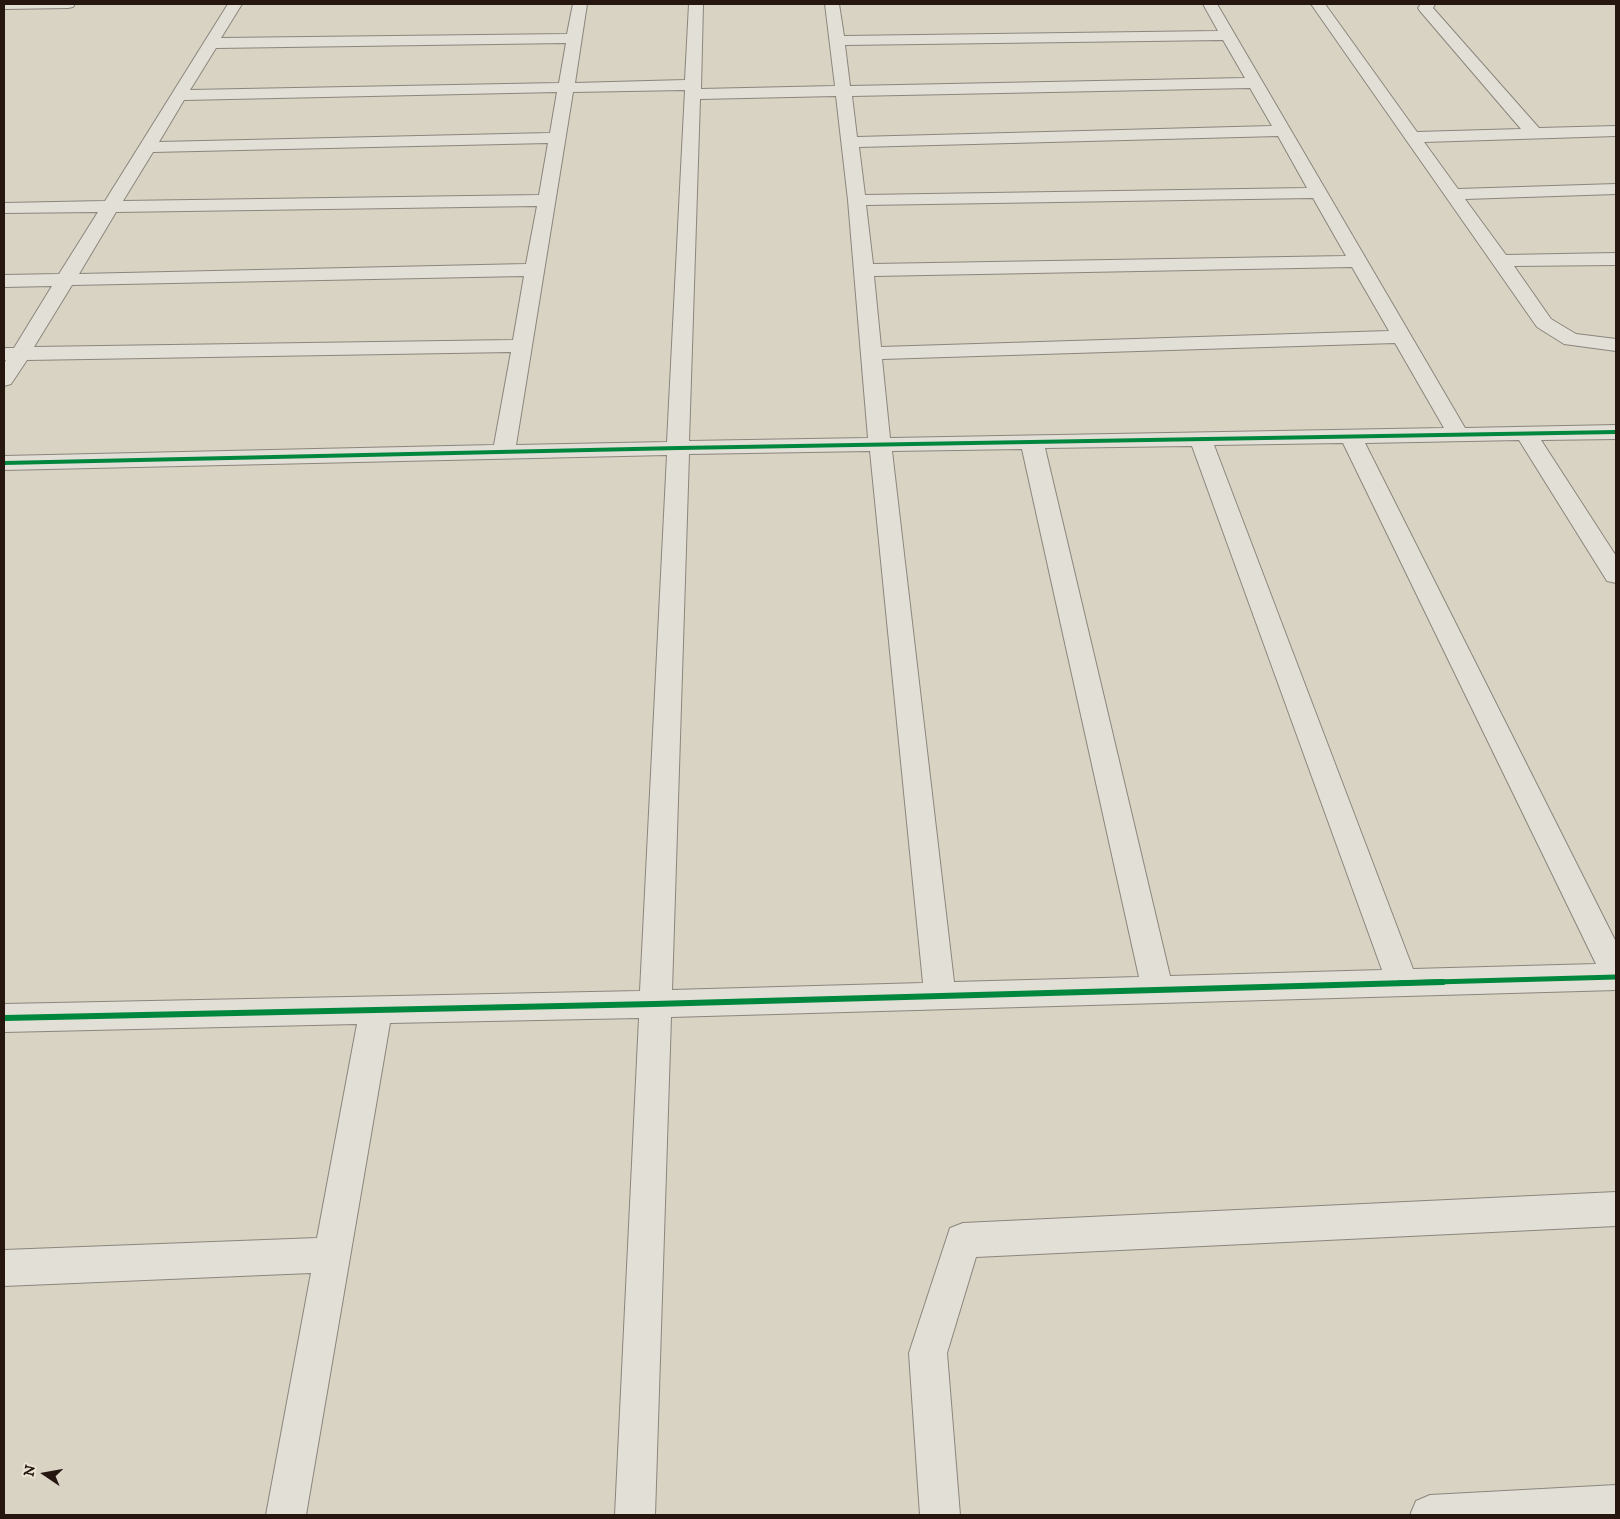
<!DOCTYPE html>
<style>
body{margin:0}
#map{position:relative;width:1620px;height:1519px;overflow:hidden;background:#d9d3c3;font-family:"IM FELL DW Pica",serif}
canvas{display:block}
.frame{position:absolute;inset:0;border:5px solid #251610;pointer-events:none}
.north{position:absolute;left:20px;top:1449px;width:50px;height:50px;-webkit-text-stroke:4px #ece5d3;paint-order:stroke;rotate:282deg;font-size:14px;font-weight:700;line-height:20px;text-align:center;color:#251610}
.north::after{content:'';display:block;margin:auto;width:18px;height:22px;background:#251610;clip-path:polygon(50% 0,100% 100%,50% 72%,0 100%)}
</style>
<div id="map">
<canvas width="1620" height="1519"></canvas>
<div class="frame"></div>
<div class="north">N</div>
</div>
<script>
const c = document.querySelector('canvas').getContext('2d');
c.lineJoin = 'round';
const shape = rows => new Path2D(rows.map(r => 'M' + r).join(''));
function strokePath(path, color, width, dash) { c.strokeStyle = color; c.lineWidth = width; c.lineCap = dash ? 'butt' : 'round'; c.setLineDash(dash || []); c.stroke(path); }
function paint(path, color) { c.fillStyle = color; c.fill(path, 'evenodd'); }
const minor = shape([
 [4,4,75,4,73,7,68,8,4,9,4,4],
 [228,4,242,4,221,38,567,34,573,4,587,4,575,83,685,80,689,4,703,4,701,89,835,86,825,4,839,4,844,36,1218,31,1203,4,1217,4,1465,428,1616,425,1616,439,1541,440,1616,556,1616,583,1607,581,1519,440,1365,443,1616,942,1616,990,671,1017,655,1515,615,1515,639,1018,390,1023,306,1515,266,1515,311,1273,4,1286,4,1250,317,1238,357,1024,4,1032,4,1004,640,991,667,455,4,470,4,456,494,445,511,352,27,360,11,384,4,386,4,364,6,360,4,360,4,348,14,348,52,286,4,287,4,275,59,274,98,212,4,213,4,203,105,201,228,4],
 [1223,40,1245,78,850,86,845,45,1223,40],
 [566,43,559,83,190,90,216,48,566,43],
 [1250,88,1272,126,857,137,852,96,1250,88],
 [685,90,667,442,516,445,573,92,685,90],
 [557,92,550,133,159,142,184,100,557,92],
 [836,96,848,200,868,438,689,441,700,99,836,96],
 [1278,136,1307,188,865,195,859,147,1278,136],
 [548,143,539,195,123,201,153,152,548,143],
 [1313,198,1346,256,873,264,866,205,1313,198],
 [537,206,526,264,79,274,116,212,537,206],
 [1352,267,1389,331,881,347,874,276,1352,267],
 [524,276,513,340,34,347,72,285,524,276],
 [1395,343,1444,428,890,438,882,359,1395,343],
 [1343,443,1596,964,1413,969,1214,445,1343,443],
 [1192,446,1382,970,1170,976,1045,448,1192,446],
 [1022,449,1139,977,954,982,892,451,1022,449],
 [870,451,923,983,672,990,689,454,870,451],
 [1311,4,1325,4,1417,132,1521,129,1420,11,1418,8,1421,4,1435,4,1433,8,1539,128,1616,126,1616,136,1424,142,1458,189,1616,184,1616,194,1465,199,1506,255,1616,253,1616,265,1514,266,1551,319,1576,334,1616,339,1616,351,1564,344,1537,327,1311,4],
 [1616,1192,1616,1226,976,1257,947,1353,960,1515,920,1515,909,1353,950,1228,963,1223,1616,1192],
 [1616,1485,1616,1515,1410,1515,1416,1501,1430,1495,1616,1485]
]);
strokePath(minor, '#8b867d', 2);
paint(minor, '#e2dfd7');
strokePath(shape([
 [4,463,679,448,1616,432]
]), '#00873e', 4);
strokePath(shape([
 [1399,983,1616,977]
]), '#00873e', 5);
strokePath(shape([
 [4,1018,654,1004,1443,982]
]), '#00873e', 6);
</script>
